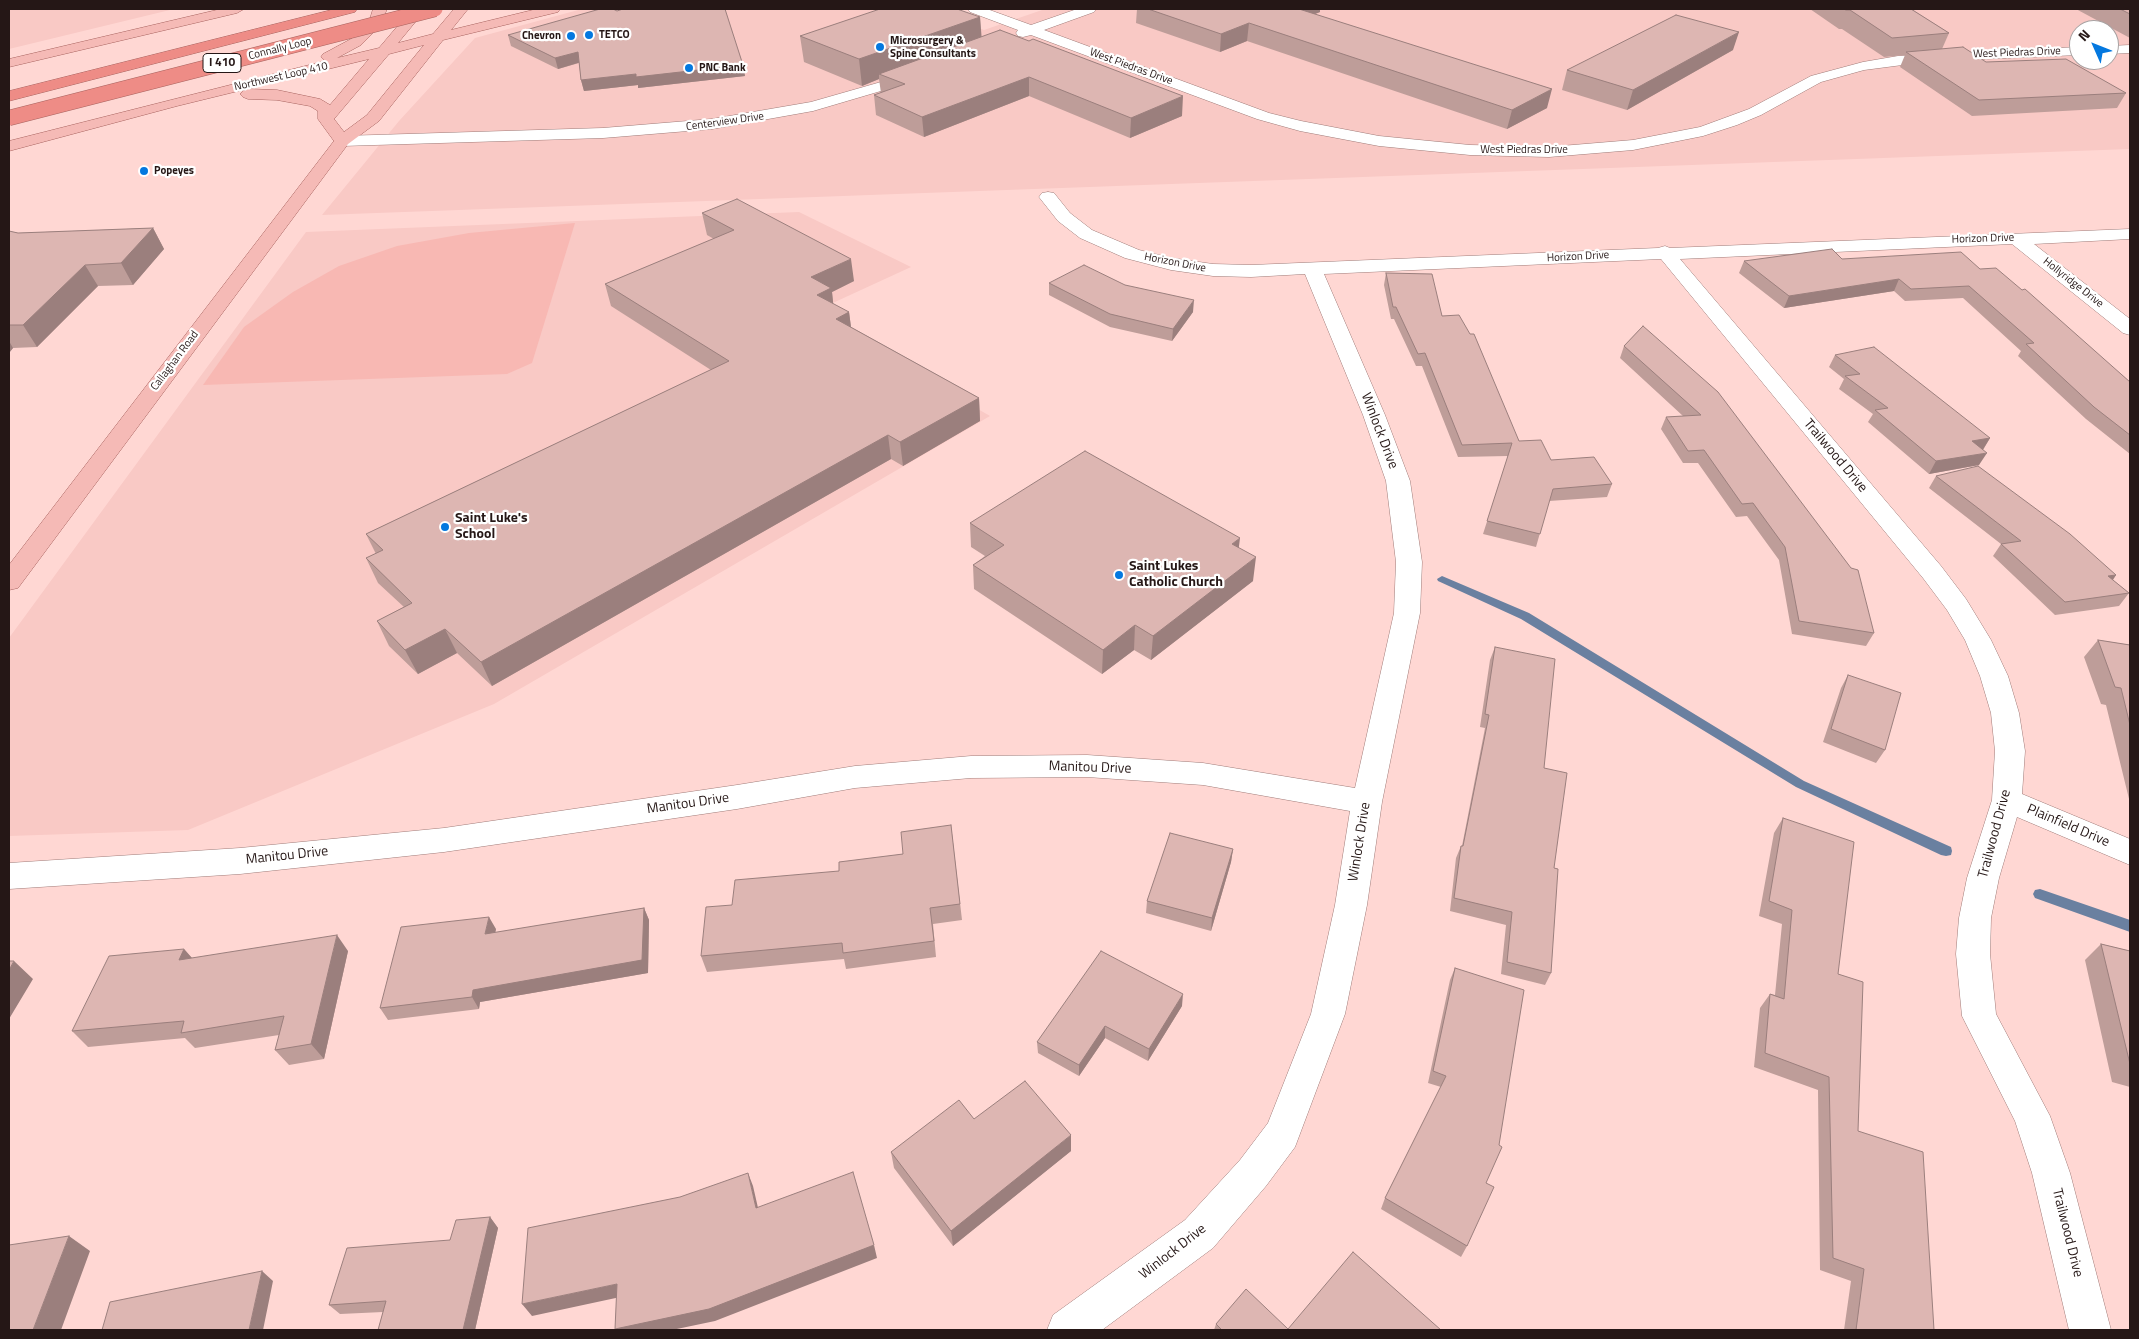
<!DOCTYPE html>
<style>
body{margin:0}
#map{position:relative;width:2139px;height:1339px;overflow:hidden;background:#ffd7d3;font-family:"Titillium Web",sans-serif}
canvas{display:block}
.frame{position:absolute;inset:0;border:10px solid #251716;pointer-events:none}
.north{position:absolute;left:2069px;top:20px;width:50px;height:50px;box-sizing:border-box;background:#fff;border:1px solid #a8a2a2;border-radius:50%;rotate:314deg;font-size:14px;font-weight:700;line-height:20px;text-align:center;color:#251716}
.north::after{content:'';display:block;margin:auto;width:18px;height:22px;background:#0478df;clip-path:polygon(50% 0,100% 100%,50% 72%,0 100%)}
</style>
<div id="map">
<canvas width="2139" height="1339"></canvas>
<div class="frame"></div>
<div class="north">N</div>
</div>
<script>
const c = document.querySelector('canvas').getContext('2d');
c.lineJoin = 'round';
function paint(path, color) { c.fillStyle = color; c.fill(path, 'evenodd'); }
const shape = rows => new Path2D(rows.map(r => 'M' + r).join(''));
function strokePath(path, color, width, dash) { c.strokeStyle = color; c.lineWidth = width; c.lineCap = dash ? 'butt' : 'round'; c.setLineDash(dash || []); c.stroke(path); }
function write(font, color, halo, rows, align = 'center') {
  c.font = font + ' "Titillium Web",sans-serif'; c.lineWidth = 4.5; c.setLineDash([]); c.textBaseline = 'middle'; c.strokeStyle = halo; c.fillStyle = color; for (const [text, x, y, turn = 0] of rows) {
    c.save(); c.translate(x, y); c.rotate((+turn || 0) * Math.PI / 180); c.textAlign = isNaN(turn) ? turn : align; if (halo) c.strokeText(text, 0, 0); c.fillText(text, 0, 0); c.restore();
  }
}
paint(shape([
 [9,9,174,9,9,49],
 [582,9,932,9,984,30,1045,9,2130,9,2130,149,322,215,399,121,475,38],
 [2079,30,2109,30,2109,60,2079,60],
 [799,212,911,267,811,313,990,416,494,704,188,830,9,836,9,638,306,232]
]), '#f9c9c5');
paint(shape([
 [575,223,532,363,507,374,203,385,244,327,293,292,339,266,397,246,469,233]
]), '#f8b8b3');
paint(shape([
 [1442,576,1529,613,1804,781,1951,847,1952,851,1951,855,1946,856,1941,855,1796,787,1521,619,1438,581,1437,579,1442,576],
 [2040,889,2130,920,2130,932,2035,898,2033,894,2035,890,2040,889]
]), '#6a80a0');
const minor = shape([
 [968,9,987,9,1031,25,1077,9,1096,9,1094,12,1044,30,1269,113,1301,121,1379,136,1470,145,1549,147,1633,140,1700,127,1749,109,1811,76,1863,62,1898,56,2079,47,2079,55,1933,61,1864,70,1821,82,1761,115,1737,125,1703,136,1633,150,1549,157,1470,155,1379,146,1300,131,1257,119,1031,35,1023,37,1018,36,1016,33,1018,30,970,12,968,9],
 [2130,45,2130,53,2109,54,2109,46,2130,45],
 [915,70,920,71,922,74,920,77,891,88,813,111,712,129,603,138,342,146,336,144,334,141,336,138,342,136,603,128,712,119,811,102,881,82,915,70],
 [1048,192,1054,193,1070,213,1092,230,1139,250,1171,258,1213,264,1251,265,1658,248,1665,246,1670,248,2130,229,2130,239,2034,244,2130,319,2130,335,2123,333,2012,244,1680,259,1941,566,1966,599,1991,640,2008,676,2019,713,2025,751,2022,794,2130,839,2130,865,2017,817,1999,878,1991,918,1990,954,1996,1014,2050,1116,2070,1173,2111,1330,2069,1330,2032,1173,2015,1121,1962,1016,1956,954,1959,918,1967,878,1992,800,1995,751,1991,713,1980,676,1965,640,1947,610,1923,578,1661,259,1324,274,1385,415,1410,481,1422,562,1420,613,1382,802,1367,905,1345,1014,1295,1147,1266,1186,1213,1248,1102,1330,1047,1330,1053,1315,1185,1220,1240,1160,1268,1123,1311,1014,1335,905,1350,811,1203,785,1087,777,971,778,855,788,737,809,444,852,240,874,9,889,9,863,240,848,444,828,737,785,855,766,971,756,1087,755,1203,763,1355,788,1394,613,1396,562,1386,481,1363,415,1305,274,1251,277,1213,276,1171,270,1125,258,1080,238,1058,221,1039,197,1042,193,1048,192]
]);
const major = shape([
 [221,9,244,9,237,13,9,67,9,59,221,9],
 [373,9,387,9,380,26,361,45,337,58,379,48,412,9,426,9,398,43,433,34,454,9,468,9,451,30,537,9,560,9,558,12,443,40,379,121,348,144,18,588,9,590,9,565,334,141,318,119,318,111,310,106,277,100,248,99,243,97,240,94,243,91,248,89,277,90,320,99,330,105,369,59,177,106,9,151,9,141,325,61,321,57,323,54,351,39,369,22,373,9],
 [424,45,367,115,344,132,334,119,389,54,424,45]
]);
const highway = shape([
 [335,9,357,9,355,12,9,101,9,91,335,9]
]);
strokePath(minor, '#a07c79', 1);
strokePath(major, '#a8635f', 1);
strokePath(highway, '#a8635f', 1);
paint(minor, '#fff');
paint(major, '#f5bab6');
paint(highway, '#ee8c86');
const highwayBridge = shape([
 [9,118,435,9]
]);
strokePath(highwayBridge, '#a8635f', 16, []);
strokePath(highwayBridge, '#ee8c86', 15);
paint(shape([
 [1137,9,1320,9,1320,12,1315,14,1547,108,1507,129,1247,41,1220,52,1136,23],
 [1810,9,1911,9,1949,33,1942,49,1986,62,2126,93,2117,108,1972,116,1900,67,1905,55,1884,57,1842,29,1839,29],
 [2076,9,2130,9,2130,38],
 [980,17,981,37,1182,116,1130,138,1029,96,924,137,876,115,874,95,881,93,879,79,862,86,804,62,800,36],
 [508,35,743,65,745,76,638,88,638,85,584,91,581,80,579,63,558,69,511,46],
 [1733,50,1627,110,1562,90,1567,70],
 [702,213,854,281,832,292,833,304,849,312,851,327,979,398,980,421,903,466,891,459,492,686,457,653,418,674,389,646,377,621,404,607,378,583,366,558,376,554,366,534,711,370,611,306,605,284,714,239,707,235],
 [153,228,164,249,133,285,98,286,37,347,13,348,9,353,9,231,18,233],
 [1842,259,1980,269,2130,382,2130,454,2086,419,2018,356,2021,351,1963,298,1905,301,1894,291,1784,308,1739,273,1744,261],
 [1386,273,1442,316,1519,441,1551,460,1612,484,1607,497,1549,501,1536,547,1483,534,1508,456,1458,457,1422,366,1416,366,1394,319,1391,319,1384,285],
 [1049,283,1125,285,1193,312,1172,341,1110,327,1049,295],
 [1643,326,1874,633,1866,646,1792,634,1779,560,1747,516,1736,517,1698,463,1683,463,1661,429,1666,417,1683,416,1620,358,1624,346],
 [1835,355,1990,438,1983,450,1979,465,1929,474,1868,422,1873,414,1839,389,1844,379,1829,367],
 [1936,476,2116,575,2113,580,2129,593,2119,606,2055,615,1993,556,2001,544,1929,488],
 [970,523,1238,547,1253,581,1151,660,1134,650,1102,674,974,589,973,565,985,556,971,547],
 [2098,640,2130,645,2130,803,2106,705,2101,704,2084,657],
 [1495,647,1544,768,1554,868,1551,973,1545,985,1501,974,1506,925,1450,911,1456,858,1461,846,1462,846,1485,728,1480,727,1490,660],
 [1848,675,1885,750,1876,763,1823,742,1841,688],
 [1783,818,1838,974,1858,1131,1934,1330,1844,1330,1851,1281,1820,1270,1818,1090,1754,1067,1760,1008,1770,994,1775,995,1782,924,1759,916,1774,833],
 [951,825,962,920,933,924,936,957,846,969,844,959,707,972,701,956,839,871,903,854],
 [1233,849,1231,862,1211,931,1146,913,1147,901],
 [644,908,649,920,648,973,480,1002,479,1009,388,1020,380,1008,496,929,495,933],
 [2101,944,2130,951,2130,1087,2112,1082,2085,960],
 [184,949,192,958,348,951,324,1059,289,1065,275,1050,279,1035,195,1048,185,1038,88,1047,72,1031],
 [1455,968,1486,1183,1467,1246,1461,1257,1381,1209,1385,1198,1441,1087,1428,1083,1450,980],
 [1182,1006,1148,1061,1105,1038,1079,1076,1038,1053,1037,1042],
 [974,1119,1071,1151,953,1246,894,1168,891,1152],
 [490,1217,498,1228,475,1330,378,1330,383,1312,340,1314,329,1305,450,1240],
 [1216,1324,1288,1329,1441,1330,1214,1330]
]), '#be9d99');
paint(shape([
 [1291,9,1320,9,1320,12,1289,24],
 [980,17,982,42,879,74,879,79,862,86,859,59],
 [1249,23,1247,41,1220,52,1221,34],
 [1739,32,1733,50,1627,110,1633,90],
 [578,52,581,62,558,69,555,58],
 [743,65,745,76,638,88,638,85,584,91,581,80,636,74],
 [1029,77,1029,96,924,137,922,117],
 [1552,89,1547,108,1507,129,1512,110],
 [1183,96,1182,116,1130,138,1131,118],
 [153,228,164,249,133,285,121,263],
 [851,259,854,281,832,292,834,311,821,317,811,277],
 [85,265,98,286,37,347,23,325],
 [1899,279,1894,291,1784,308,1789,296],
 [1194,300,1193,312,1172,341,1173,329],
 [849,312,852,335,836,319],
 [9,341,13,348,9,353],
 [979,398,980,421,903,466,900,442],
 [888,435,891,459,492,686,481,662],
 [1990,438,1982,451,1972,441],
 [1987,453,1979,465,1929,474,1936,461],
 [1240,538,1237,562,1232,544],
 [1256,557,1253,581,1151,660,1153,636],
 [2116,575,2107,588,2108,576],
 [1135,625,1134,650,1102,674,1103,650],
 [445,629,457,653,418,674,405,650],
 [1233,849,1231,862,1211,931,1212,918],
 [644,908,649,920,648,973,480,1002,479,1009,472,997,473,990],
 [489,917,496,929,492,947,485,934],
 [337,935,348,951,324,1059,311,1044],
 [184,949,198,965,179,960],
 [14,961,33,979,9,1019,9,970],
 [1183,994,1182,1006,1148,1061,1149,1049],
 [1105,1026,1105,1038,1079,1076,1079,1065],
 [1071,1135,1071,1151,953,1246,951,1231],
 [748,1173,753,1186,761,1221,756,1208],
 [490,1217,498,1228,475,1330,463,1330],
 [69,1236,90,1251,61,1330,33,1330],
 [874,1245,877,1258,715,1321,672,1330,616,1330,615,1329],
 [262,1271,273,1281,263,1330,249,1330],
 [617,1284,625,1296,532,1316,522,1304]
]), '#9b7f7d');
const building = shape([
 [600,9,613,9,617,11,623,9,725,9,743,65,636,77,636,74,581,80,578,52,555,58,508,35,600,9],
 [880,9,957,9,980,17,859,59,800,36,880,9],
 [1148,9,1299,9,1552,89,1512,110,1249,23,1221,34,1148,9],
 [1843,9,1911,9,1949,33,1892,38,1850,10,1846,10,1843,9],
 [2120,9,2130,9,2130,14,2120,9],
 [1676,15,1739,32,1633,90,1567,70,1676,15],
 [1000,30,1029,41,1033,39,1183,96,1131,118,1029,77,922,117,874,95,905,84,879,74,1000,30],
 [1963,47,1986,62,2066,59,2126,93,1979,100,1906,52,1963,47],
 [737,199,851,259,811,277,831,288,817,295,849,312,836,319,979,398,900,442,888,435,481,662,445,629,405,650,377,621,412,603,366,558,383,550,366,534,729,361,605,284,734,230,702,213,737,199],
 [153,228,121,263,85,265,23,325,9,325,9,231,18,233,153,228],
 [1832,249,1842,259,1961,252,1980,269,1996,268,2022,290,2025,289,2130,382,2130,435,2094,407,2026,344,2034,343,1969,286,1911,289,1899,279,1789,296,1744,261,1832,249],
 [1084,265,1125,285,1194,300,1173,329,1110,314,1049,283,1084,265],
 [1386,273,1432,274,1442,316,1459,315,1470,334,1474,334,1519,441,1541,440,1551,460,1594,457,1612,484,1553,489,1540,534,1487,521,1512,443,1462,445,1425,353,1418,354,1396,307,1393,307,1386,273],
 [1643,326,1718,392,1851,568,1858,570,1874,633,1799,621,1785,547,1753,503,1742,504,1704,450,1688,451,1666,417,1701,415,1624,346,1643,326],
 [1874,347,1990,438,1972,441,1987,453,1936,461,1875,410,1888,408,1845,376,1860,374,1835,355,1874,347],
 [1085,451,1240,538,1232,544,1256,557,1153,636,1135,625,1103,650,973,565,1004,545,970,523,1085,451],
 [1978,466,2070,534,2116,575,2108,576,2129,593,2065,602,2001,544,2021,541,1936,476,1978,466],
 [2098,640,2130,645,2130,725,2121,688,2115,687,2098,640],
 [1495,647,1555,659,1544,768,1567,773,1554,868,1558,869,1551,973,1507,962,1512,912,1454,898,1461,846,1463,846,1489,715,1485,714,1495,647],
 [1848,675,1901,693,1885,750,1831,729,1848,675],
 [1783,818,1854,842,1838,974,1863,982,1858,1131,1923,1152,1934,1330,1856,1330,1864,1269,1833,1258,1829,1077,1765,1053,1770,994,1784,999,1792,910,1769,901,1783,818],
 [951,825,960,904,930,908,934,941,843,953,842,943,701,956,706,907,732,905,735,880,839,871,839,862,903,854,901,832,951,825],
 [1170,833,1233,849,1212,918,1147,901,1170,833],
 [644,908,642,960,473,990,472,997,380,1008,401,927,489,917,485,934,644,908],
 [337,935,311,1044,275,1050,284,1016,181,1033,184,1021,72,1031,109,956,184,949,179,960,337,935],
 [2101,944,2130,951,2130,1064,2101,944],
 [1101,951,1183,994,1149,1049,1105,1026,1079,1065,1037,1042,1101,951],
 [9,961,14,961,9,970,9,961],
 [1455,968,1524,990,1499,1145,1502,1147,1486,1183,1494,1187,1467,1246,1385,1198,1446,1076,1433,1071,1455,968],
 [1025,1081,1071,1135,951,1231,891,1152,959,1100,974,1119,1025,1081],
 [853,1172,874,1245,709,1309,615,1329,617,1284,522,1304,528,1228,680,1197,748,1173,756,1208,853,1172],
 [490,1217,463,1330,378,1330,386,1301,329,1305,347,1248,450,1240,456,1220,490,1217],
 [69,1236,33,1330,9,1330,9,1245,69,1236],
 [1353,1252,1441,1330,1222,1330,1216,1324,1246,1289,1288,1329,1353,1252],
 [262,1271,249,1330,102,1330,110,1302,262,1271]
]);
paint(building, '#ddb6b2');
strokePath(building, '#9b7f7d', 1);
for (const [x, y, r, color] of [
 [589,35,5,"#0478df"],
 [571,36,5,"#0478df"],
 [880,47,5,"#0478df"],
 [689,68,5,"#0478df"],
 [144,171,5,"#0478df"],
 [445,527,5,"#0478df"],
 [1119,575,5,"#0478df"]
]) { const dot = new Path2D(); dot.arc(x, y, r, 0, 2 * Math.PI); c.fillStyle = color; c.fill(dot); strokePath(dot, '#fff', 2); }
write('bold 11px', '#251716', '#fff', [
 ["TETCO",599,35],
 ["Chevron",561,36,"right"],
 ["Microsurgery &",890,41],
 ["Spine Consultants",890,54],
 ["PNC Bank",699,68],
 ["Popeyes",154,171]
], 'left');
write('11px', '#251716', '#fff', [
 ["Connally Loop",280,49,-14],
 ["West Piedras Drive",2017,53,-2],
 ["West Piedras Drive",1131,67,20],
 ["Northwest Loop 410",281,77,-13],
 ["Centerview Drive",725,122,-8],
 ["West Piedras Drive",1524,150],
 ["Horizon Drive",1983,239,-2],
 ["Horizon Drive",1578,257,-3],
 ["Horizon Drive",1175,263,11],
 ["Hollyridge Drive",2073,283,38],
 ["Callaghan Road",175,361,-53]
]);
for (const [x, y, w] of [
 [222,63,38]
]) { const box = new Path2D(); box.roundRect(x - w / 2, y - 9.5, w, 19, 4); c.fillStyle = '#fff'; c.fill(box); strokePath(box, '#251716', 1); }
write('bold 12px', '#251716', null, [
 ["I 410",222,63]
]);
write('14px', '#251716', '#fff', [
 ["Winlock Drive",1379,431,69],
 ["Trailwood Drive",1835,456,50],
 ["Manitou Drive",1090,768,2],
 ["Manitou Drive",688,804,-8],
 ["Plainfield Drive",2068,826,23],
 ["Trailwood Drive",1995,834,-75],
 ["Winlock Drive",1360,842,-81],
 ["Manitou Drive",287,856,-6],
 ["Trailwood Drive",2067,1233,76],
 ["Winlock Drive",1173,1252,-38]
]);
write('bold 14px', '#251716', '#fff', [
 ["Saint Luke's",455,519],
 ["School",455,535],
 ["Saint Lukes",1129,567],
 ["Catholic Church",1129,583]
], 'left');
</script>
